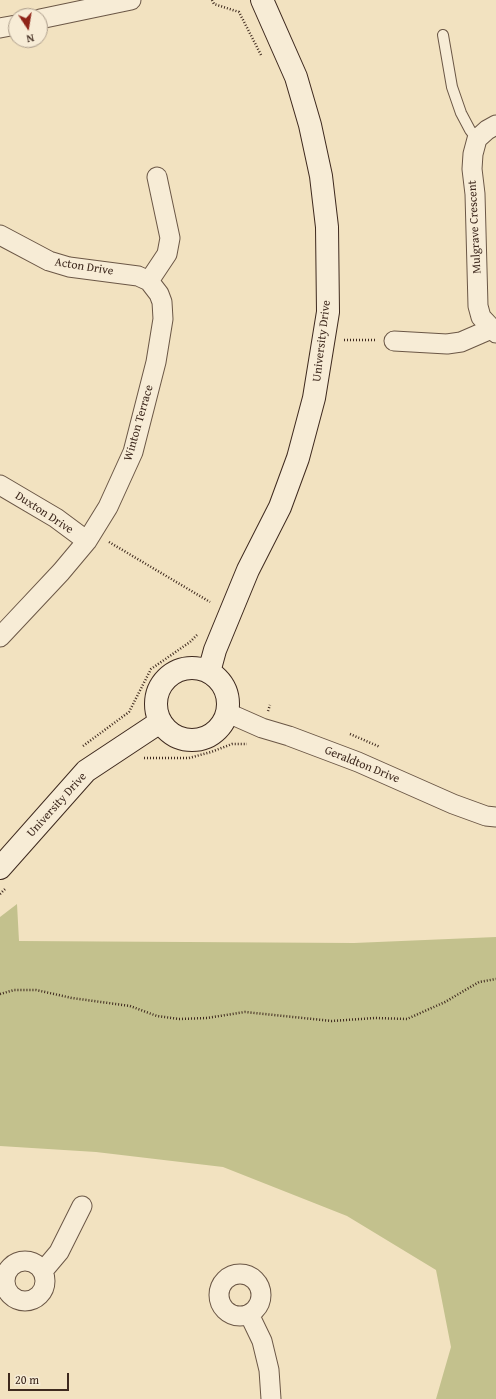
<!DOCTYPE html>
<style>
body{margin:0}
#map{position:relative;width:496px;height:1399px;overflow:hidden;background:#f2e2c0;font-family:"Gentium Book Plus",serif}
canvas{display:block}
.north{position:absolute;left:8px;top:8px;width:40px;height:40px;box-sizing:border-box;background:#f7ecd6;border:1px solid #ad9e8c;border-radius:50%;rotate:168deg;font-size:11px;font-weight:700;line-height:16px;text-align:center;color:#3e291e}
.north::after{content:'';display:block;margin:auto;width:14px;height:18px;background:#8f2418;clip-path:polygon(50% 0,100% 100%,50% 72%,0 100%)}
.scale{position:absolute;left:8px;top:1373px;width:61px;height:18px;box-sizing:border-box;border:2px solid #3e291e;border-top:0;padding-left:5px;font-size:12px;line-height:14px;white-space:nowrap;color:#3e291e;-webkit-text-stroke:3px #f7ecd6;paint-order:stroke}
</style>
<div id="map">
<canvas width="496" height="1399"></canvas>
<div class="north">N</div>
<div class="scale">20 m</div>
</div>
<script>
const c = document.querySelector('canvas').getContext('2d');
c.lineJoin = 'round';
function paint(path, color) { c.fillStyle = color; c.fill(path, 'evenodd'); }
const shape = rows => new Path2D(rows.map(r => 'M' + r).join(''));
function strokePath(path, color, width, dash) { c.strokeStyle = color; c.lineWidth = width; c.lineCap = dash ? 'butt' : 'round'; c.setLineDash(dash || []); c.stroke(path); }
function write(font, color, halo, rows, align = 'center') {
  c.font = font + ' "Gentium Book Plus",serif'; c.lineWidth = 3; c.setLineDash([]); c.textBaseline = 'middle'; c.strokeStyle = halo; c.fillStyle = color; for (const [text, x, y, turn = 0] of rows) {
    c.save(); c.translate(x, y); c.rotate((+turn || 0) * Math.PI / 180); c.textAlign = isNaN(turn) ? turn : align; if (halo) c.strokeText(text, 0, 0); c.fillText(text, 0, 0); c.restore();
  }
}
paint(shape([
 [17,904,19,941,354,943,496,937,496,1399,436,1399,451,1347,436,1270,347,1216,223,1167,96,1152,0,1146,0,917]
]), '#c3c18d');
const lane = shape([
 [443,35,452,87,461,113,470,130,477,139]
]);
const street = shape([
 [40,19,131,0],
 [0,28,16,25],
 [496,125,487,130,477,139,473,154,472,169,475,194,478,306,481,317,496,333],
 [0,235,49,261,69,267,138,276,149,281,159,294,162,302,163,319,156,362,133,452,108,507,87,541,61,572,0,637],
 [149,281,167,254,170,238,157,177],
 [394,341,447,344,461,342,491,329],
 [0,485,56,518,87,541],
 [228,713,262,728,289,736,358,762,453,804,486,816,496,817],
 '5 1281a20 20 0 1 1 40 0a20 20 0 1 1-40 0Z',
 [43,1271,59,1252,82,1206],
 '219 1295a21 21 0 1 1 42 0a21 21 0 1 1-42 0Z',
 [249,1314,262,1341,269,1370,271,1399]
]);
const secondary = shape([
 '156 704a36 36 0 1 1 72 0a36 36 0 1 1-72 0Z',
 [209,672,215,650,248,570,280,507,298,458,314,398,328,312,327,227,321,176,310,125,296,77,262,0],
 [0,868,86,771,160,722]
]);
strokePath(lane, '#6b5746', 12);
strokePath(street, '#6b5746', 21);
strokePath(secondary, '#3e291e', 24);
strokePath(shape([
 [212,0,214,4,239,12,261,55],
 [344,340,375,340],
 [109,542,210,602],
 [268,711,270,705],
 [350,734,380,747],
 [83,746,129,712,151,669,190,642,197,635],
 [144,758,189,758,211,752,232,744,247,744],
 [0,894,5,889],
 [0,994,14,990,36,990,72,998,130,1006,157,1016,179,1019,207,1018,245,1012,332,1021,375,1018,407,1019,445,1002,479,982,496,979]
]), '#3e291e', 2.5, [1, 2]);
strokePath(lane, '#f7ecd6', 10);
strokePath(street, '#f7ecd6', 19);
strokePath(secondary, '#f7ecd6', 22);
write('12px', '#3e291e', '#f7ecd6', [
 ["Mulgrave Crescent",475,227,-93],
 ["Acton Drive",84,267,9],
 ["University Drive",322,341,-83],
 ["Winton Terrace",139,423,-74],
 ["Duxton Drive",44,513,33],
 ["Geraldton Drive",362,765,22],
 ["University Drive",57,805,-48]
]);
</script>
